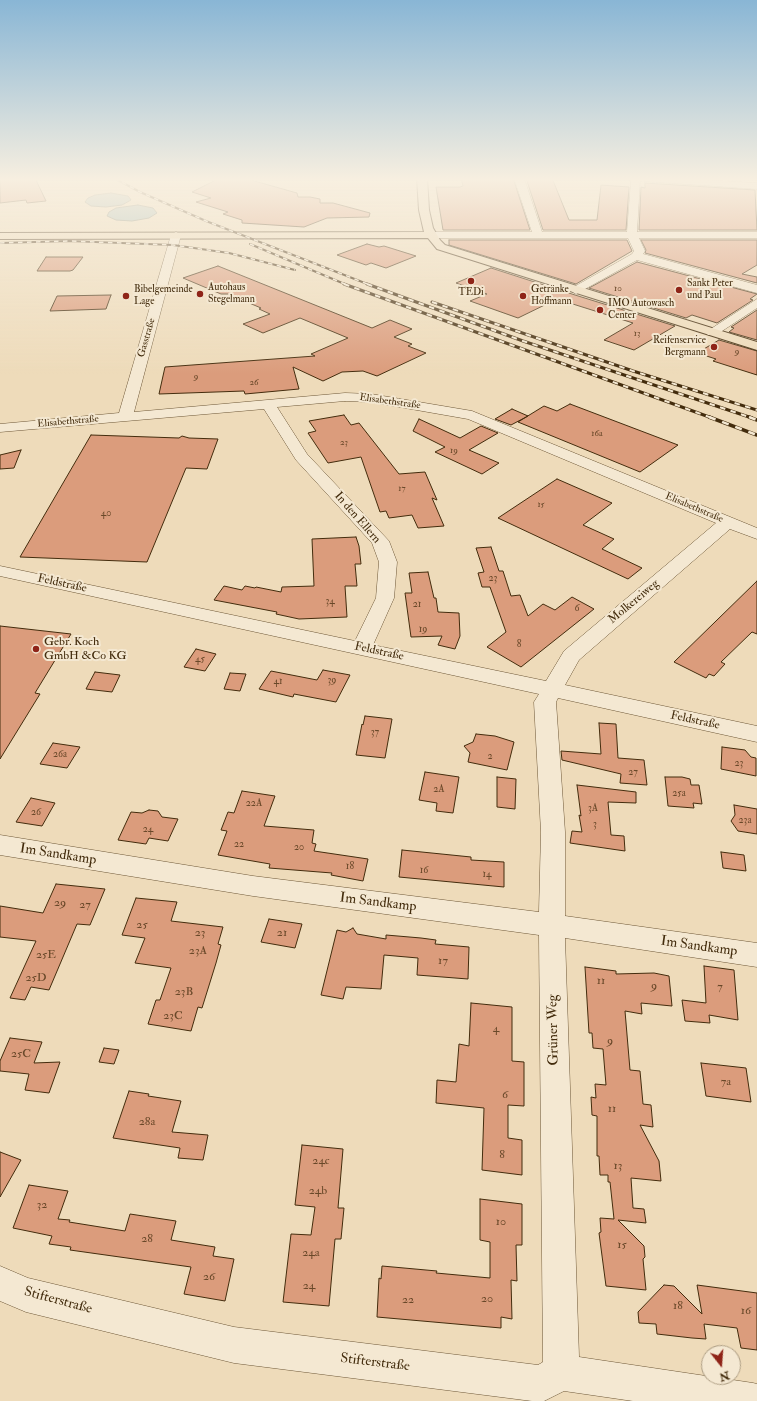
<!DOCTYPE html>
<meta charset="utf-8">
<style>
body{margin:0}
#map{position:relative;width:757px;height:1401px;overflow:hidden;background:#eedbba;font-family:"IM FELL Double Pica",serif}
canvas{display:block}
.north{position:absolute;left:701px;top:1345px;width:40px;height:40px;box-sizing:border-box;background:#f4e8d2;border:1px solid #ad9d83;border-radius:50%;rotate:163deg;font-size:11px;font-weight:700;line-height:16px;text-align:center;color:#432c0d}
.north::after{content:'';display:block;margin:auto;width:14px;height:18px;background:#8f2418;clip-path:polygon(50% 0,100% 100%,50% 72%,0 100%)}
</style>
<div id="map">
<canvas width="757" height="1401"></canvas>
<div class="north">N</div>
</div>
<script>
const c = document.querySelector('canvas').getContext('2d');
c.lineJoin = 'round';
function paint(path, color) { c.fillStyle = color; c.fill(path, 'evenodd'); }
const shape = rows => new Path2D(rows.map(r => 'M' + r).join(''));
function strokePath(path, color, width, dash) { c.strokeStyle = color; c.lineWidth = width; c.lineCap = dash ? 'butt' : 'round'; c.setLineDash(dash || []); c.stroke(path); }
function write(font, color, halo, rows, align = 'center') {
  c.font = font + ' "IM FELL Double Pica",serif'; c.lineWidth = 4; c.setLineDash([]); c.textBaseline = 'middle'; c.strokeStyle = halo; c.fillStyle = color; for (const [text, x, y, turn = 0] of rows) {
    c.save(); c.translate(x, y); c.rotate((+turn || 0) * Math.PI / 180); c.textAlign = isNaN(turn) ? turn : align; if (halo) c.strokeText(text, 0, 0); c.fillText(text, 0, 0); c.restore();
  }
}
const water = shape([
 [111,193,128,196,131,200,122,205,106,207,91,206,85,202,88,198,95,195,111,193],
 [138,205,153,208,157,213,149,218,132,221,116,220,107,216,109,212,116,208,138,205]
]);
paint(water, '#9cb9b8');
strokePath(water, '#788174', 1);
const building = shape([
 [0,178,35,178,46,201,27,203,26,200,0,203,0,178],
 [220,178,251,180,297,193,298,197,310,197,320,199,320,203,333,203,370,213,369,217,327,218,304,227,242,223,242,220,223,214,228,212,196,202,211,198,192,192,220,178],
 [461,178,513,178,530,230,443,230,436,187,460,187,463,186,461,178],
 [526,178,552,178,569,220,597,220,601,185,629,187,626,230,543,230,526,178],
 [645,183,755,190,757,230,639,230,641,187,645,188,645,183],
 [449,240,627,240,632,251,576,284,449,245,449,240],
 [641,240,757,240,757,265,742,274,757,277,757,283,645,253,646,250,641,240],
 [367,244,379,247,384,246,416,256,386,268,371,263,366,265,337,255,367,244],
 [46,257,83,257,73,270,70,271,37,271,46,257],
 [637,262,757,294,750,299,753,300,717,323,692,315,686,318,589,288,637,262],
 [218,266,372,328,390,320,412,329,394,337,412,344,408,346,426,353,377,376,363,371,342,372,323,381,293,367,299,389,245,394,244,391,159,394,165,367,315,356,311,354,348,338,300,318,263,333,243,324,270,314,259,309,261,308,228,294,221,294,183,278,218,266],
 [491,268,575,295,675,326,634,350,604,340,633,323,557,299,518,318,470,301,487,294,456,283,491,268],
 [111,295,106,309,50,311,57,296,111,295],
 [757,310,757,340,729,332,734,328,731,327,757,310],
 [719,340,757,351,757,375,713,361,716,359,697,353,719,340],
 [570,404,678,445,640,472,518,422,544,406,557,411,570,404],
 [512,409,528,416,511,425,495,419,512,409],
 [344,415,351,425,359,423,399,474,425,472,437,500,432,498,444,526,418,528,412,515,389,518,386,511,380,512,361,457,328,463,308,433,316,431,309,421,344,415],
 [419,419,460,438,481,426,498,433,469,450,499,463,482,474,435,452,445,447,413,431,419,419],
 [91,435,179,438,182,436,189,438,218,439,207,469,186,468,147,562,20,557,91,435],
 [21,450,14,468,0,469,0,455,21,450],
 [557,479,612,503,583,525,614,539,602,549,642,568,628,579,498,518,557,479],
 [356,537,359,546,361,564,355,564,357,586,345,586,347,617,299,619,276,614,277,612,214,600,224,586,242,590,245,586,255,588,256,587,281,592,282,587,314,586,312,539,356,537],
 [491,547,499,571,503,571,511,596,520,595,528,616,543,604,555,610,572,597,594,609,521,667,487,647,506,632,490,587,482,587,478,573,484,572,476,548,491,547],
 [428,572,434,598,436,598,438,612,459,613,460,636,455,649,438,645,442,636,411,637,405,593,412,593,409,573,428,572],
 [757,581,757,634,752,632,721,662,725,664,714,676,709,674,706,678,674,662,757,581],
 [0,626,71,634,35,693,40,694,0,759,0,626],
 [196,649,216,654,205,671,184,667,196,649],
 [323,670,350,675,336,702,294,694,293,697,259,689,271,671,317,680,323,670],
 [95,672,120,675,112,692,86,689,95,672],
 [230,673,246,674,240,691,224,689,230,673],
 [365,716,392,719,385,758,356,755,362,724,363,725,365,716],
 [599,723,616,724,618,758,644,760,647,785,620,783,621,774,562,760,561,751,601,754,599,723],
 [476,734,495,736,514,742,507,770,468,762,470,753,464,746,473,742,476,734],
 [53,743,80,747,67,768,40,764,53,743],
 [722,747,745,750,751,757,756,758,756,776,721,769,722,747],
 [425,772,459,777,453,813,436,811,437,803,419,800,425,772],
 [497,777,516,779,515,809,497,807,497,777],
 [665,777,682,777,690,779,691,785,699,785,702,804,693,803,694,808,668,806,665,777],
 [577,785,636,792,636,803,608,802,611,835,624,836,625,851,570,843,572,831,582,832,579,815,581,816,577,785],
 [242,791,275,796,264,826,314,830,312,843,316,844,314,851,368,859,363,881,331,875,332,873,269,868,270,864,218,855,227,831,221,830,228,812,234,813,242,791],
 [31,798,55,803,42,826,16,822,31,798],
 [734,805,757,809,757,834,738,831,731,821,735,815,734,805],
 [149,810,158,811,162,817,178,819,168,841,149,838,146,844,118,840,131,812,142,813,149,810],
 [402,850,471,857,471,860,504,862,504,887,399,877,402,850],
 [721,852,744,855,746,871,723,868,721,852],
 [56,884,105,889,90,925,77,924,49,990,31,987,25,1000,10,998,36,941,0,937,0,906,43,913,56,884],
 [136,898,177,902,171,921,223,927,218,944,221,945,216,963,202,1008,198,1007,191,1031,148,1024,156,1000,160,1000,171,968,135,963,145,938,122,935,136,898],
 [269,919,302,924,295,948,261,942,269,919],
 [353,928,357,934,386,939,386,935,421,938,436,940,435,944,469,947,468,979,417,975,418,958,384,955,381,989,346,987,343,999,321,995,337,930,346,932,353,928],
 [704,966,734,970,738,1020,709,1015,710,1023,685,1021,682,1000,706,1003,704,966],
 [585,967,616,971,616,974,654,973,669,976,672,1006,641,1003,642,1014,625,1011,630,1070,640,1071,643,1104,651,1105,653,1127,640,1125,659,1161,661,1181,631,1178,633,1208,644,1209,646,1223,618,1220,644,1246,645,1257,643,1259,646,1290,606,1286,599,1233,601,1232,600,1218,614,1219,610,1182,608,1182,608,1175,600,1175,599,1156,597,1156,597,1116,592,1115,591,1097,596,1098,595,1084,606,1085,603,1049,593,1048,592,1033,589,1033,585,967],
 [471,1003,512,1007,512,1061,524,1062,524,1106,508,1105,508,1138,522,1140,522,1175,482,1170,484,1108,436,1103,437,1080,456,1082,459,1044,469,1046,471,1003],
 [10,1038,42,1042,34,1063,60,1062,49,1093,25,1090,29,1074,0,1071,0,1061,10,1038],
 [104,1048,119,1050,114,1064,99,1062,104,1048],
 [701,1063,746,1068,751,1102,706,1096,701,1063],
 [129,1091,149,1094,148,1096,181,1101,172,1132,208,1135,203,1160,178,1158,180,1148,113,1138,129,1091],
 [302,1145,343,1149,338,1208,344,1208,341,1239,335,1239,329,1306,283,1302,291,1234,311,1235,315,1207,295,1205,302,1145],
 [0,1152,21,1160,0,1197,0,1152],
 [29,1185,68,1191,58,1219,70,1220,69,1222,125,1231,130,1214,176,1221,171,1240,215,1247,213,1256,234,1259,225,1301,184,1294,191,1267,70,1250,71,1247,49,1244,52,1236,13,1228,29,1185],
 [480,1199,522,1204,522,1245,516,1245,517,1281,511,1280,512,1319,501,1317,501,1328,377,1317,379,1278,381,1279,382,1266,437,1271,436,1273,490,1278,490,1242,480,1240,480,1199],
 [664,1285,674,1286,702,1314,697,1285,757,1293,757,1350,741,1348,737,1328,704,1324,706,1339,692,1338,657,1334,656,1324,639,1323,638,1312,664,1285]
]);
paint(building, '#db9c7c');
strokePath(building, '#432c0d', 1);
const minor = shape([
 [514,178,524,178,542,232,627,232,631,181,626,178,674,178,757,183,757,189,640,181,637,232,757,232,757,238,639,238,645,251,643,254,757,285,757,293,637,260,576,294,570,290,572,288,632,254,634,251,628,238,431,238,426,235,431,232,532,232,514,178],
 [176,232,181,235,134,412,345,393,371,394,472,411,757,528,757,539,730,529,579,660,565,685,757,726,757,742,558,698,556,702,565,832,565,916,757,943,757,967,565,938,579,1357,753,1383,757,1384,757,1401,633,1401,564,1391,544,1401,532,1401,234,1363,26,1312,0,1301,0,1266,28,1278,234,1327,538,1365,543,1362,539,935,253,896,0,855,0,835,253,876,539,912,541,832,534,702,539,694,0,576,0,566,355,641,376,598,379,562,372,543,296,460,264,409,0,432,0,424,119,413,171,235,176,232],
 [345,401,371,402,468,419,716,523,564,651,546,681,373,645,394,598,397,562,389,541,307,454,277,407,345,401],
 [757,299,757,308,716,335,708,335,706,332,757,299]
]);
const major = shape([
 [417,178,427,178,429,210,433,228,440,240,445,245,757,342,757,350,437,249,428,238,0,239,0,233,424,232,419,210,417,178]
]);
strokePath(minor, '#6e5838', 1);
strokePath(major, '#432c0d', 2);
paint(minor, '#f4e8d2');
paint(major, '#eedbba');
const railFar2 = shape([
 [114,178,140,192,206,221,370,285],
 [0,243,69,241,173,245,229,253,295,270],
 [250,244,347,285]
]);
const railFar1 = shape([
 [344,284,712,418],
 [367,284,523,341,752,418],
 [432,302,633,371,757,410]
]);
const rail = shape([
 [709,417,757,435],
 [749,417,757,420]
]);
strokePath(railFar2, '#432c0d', 2);
strokePath(railFar1, '#432c0d', 3);
strokePath(rail, '#432c0d', 3.5);
strokePath(railFar2, '#f4e8d2', 1.5, [4.5]);
strokePath(railFar1, '#f4e8d2', 2, [5.5]);
strokePath(rail, '#f4e8d2', 2.5, [7]);
const sky = c.createLinearGradient(0, 0, 0, 374);
sky.addColorStop(0, '#89b6d5');
sky.addColorStop(0.48, '#f7efe0');
sky.addColorStop(1, '#f7efe000');
c.fillStyle = sky;
c.fillRect(0, 0, 757, 374);
for (const [x, y, r, color] of [
 [471,281,4,"#8f2418"],
 [679,290,4,"#8f2418"],
 [200,294,4,"#8f2418"],
 [126,296,4,"#8f2418"],
 [523,296,4,"#8f2418"],
 [600,310,4,"#8f2418"],
 [714,347,4,"#8f2418"],
 [36,649,4,"#8f2418"]
]) { const dot = new Path2D(); dot.arc(x, y, r, 0, 2 * Math.PI); c.fillStyle = color; c.fill(dot); strokePath(dot, '#f4e8d2', 1.5); }
write('9px', '#694829', null, [
 ["10",618,289],
 ["13",637,334],
 ["9",737,352],
 ["9",196,377],
 ["26",254,383],
 ["16a",597,434],
 ["23",344,443],
 ["19",454,451],
 ["17",402,489],
 ["15",541,505]
]);
write('10px', '#432c0d', '#f4e8d2', [
 ["Sankt Peter",687,284],
 ["und Paul",687,296],
 ["Autohaus",208,288],
 ["Stegelmann",208,300],
 ["Bibelgemeinde",134,290],
 ["Lage",134,302],
 ["Getränke",531,290],
 ["Hoffmann",531,302],
 ["TEDi",471,293,"center"],
 ["IMO Autowasch",608,304],
 ["Center",608,316],
 ["Reifenservice",706,341,"right"],
 ["Bergmann",706,353,"right"]
], 'left');
write('10px', '#432c0d', '#f4e8d2', [
 ["Gasstraße",147,338,-74],
 ["Elisabethstraße",390,402,8],
 ["Elisabethstraße",68,422,-5],
 ["Elisabethstraße",694,508,23]
]);
write('10px', '#694829', null, [
 ["40",106,514],
 ["23",493,579],
 ["34",330,602],
 ["21",417,605],
 ["6",577,609],
 ["19",423,630],
 ["8",519,645],
 ["45",200,660],
 ["39",332,681],
 ["41",278,682],
 ["37",375,733],
 ["26a",60,755],
 ["2",490,757],
 ["23",739,764],
 ["27",633,773],
 ["2A",439,790],
 ["25a",679,794],
 ["22A",254,804],
 ["3A",593,809],
 ["26",36,813],
 ["23a",745,821],
 ["3",595,825],
 ["24",148,830],
 ["22",239,845],
 ["20",299,848],
 ["18",350,867],
 ["16",424,871],
 ["14",487,875]
]);
write('12px', '#432c0d', '#f4e8d2', [
 ["In den Ellern",357,518,49],
 ["Feldstraße",62,584,12],
 ["Molkereiweg",634,602,-40],
 ["Feldstraße",379,652,12],
 ["Feldstraße",695,721,12]
]);
write('12px', '#432c0d', '#f4e8d2', [
 ["Gebr. Koch",44,642],
 ["GmbH &Co KG",44,656]
], 'left');
write('12px', '#694829', null, [
 ["29",60,903],
 ["27",85,905],
 ["25",142,925],
 ["23",200,933],
 ["21",282,933],
 ["23A",198,951],
 ["25E",46,955],
 ["17",443,961],
 ["25D",36,978],
 ["11",601,981],
 ["9",654,986],
 ["7",720,987],
 ["23B",184,992],
 ["23C",173,1016],
 ["4",496,1029],
 ["9",610,1041],
 ["25C",21,1054],
 ["7a",726,1082],
 ["6",505,1095],
 ["11",612,1109],
 ["28a",147,1122],
 ["8",502,1155],
 ["24c",321,1161],
 ["13",618,1166],
 ["24b",318,1191],
 ["32",42,1205],
 ["10",501,1222],
 ["28",147,1239],
 ["15",622,1245],
 ["24a",311,1253],
 ["26",209,1277],
 ["24",309,1286],
 ["20",487,1299],
 ["22",408,1300],
 ["18",678,1306],
 ["16",746,1311]
]);
write('14px', '#432c0d', '#f4e8d2', [
 ["Im Sandkamp",58,855,9],
 ["Im Sandkamp",378,903,7],
 ["Im Sandkamp",699,947,8],
 ["Grüner Weg",554,1030,-91],
 ["Stifterstraße",58,1301,15],
 ["Stifterstraße",375,1363,7]
]);
</script>
